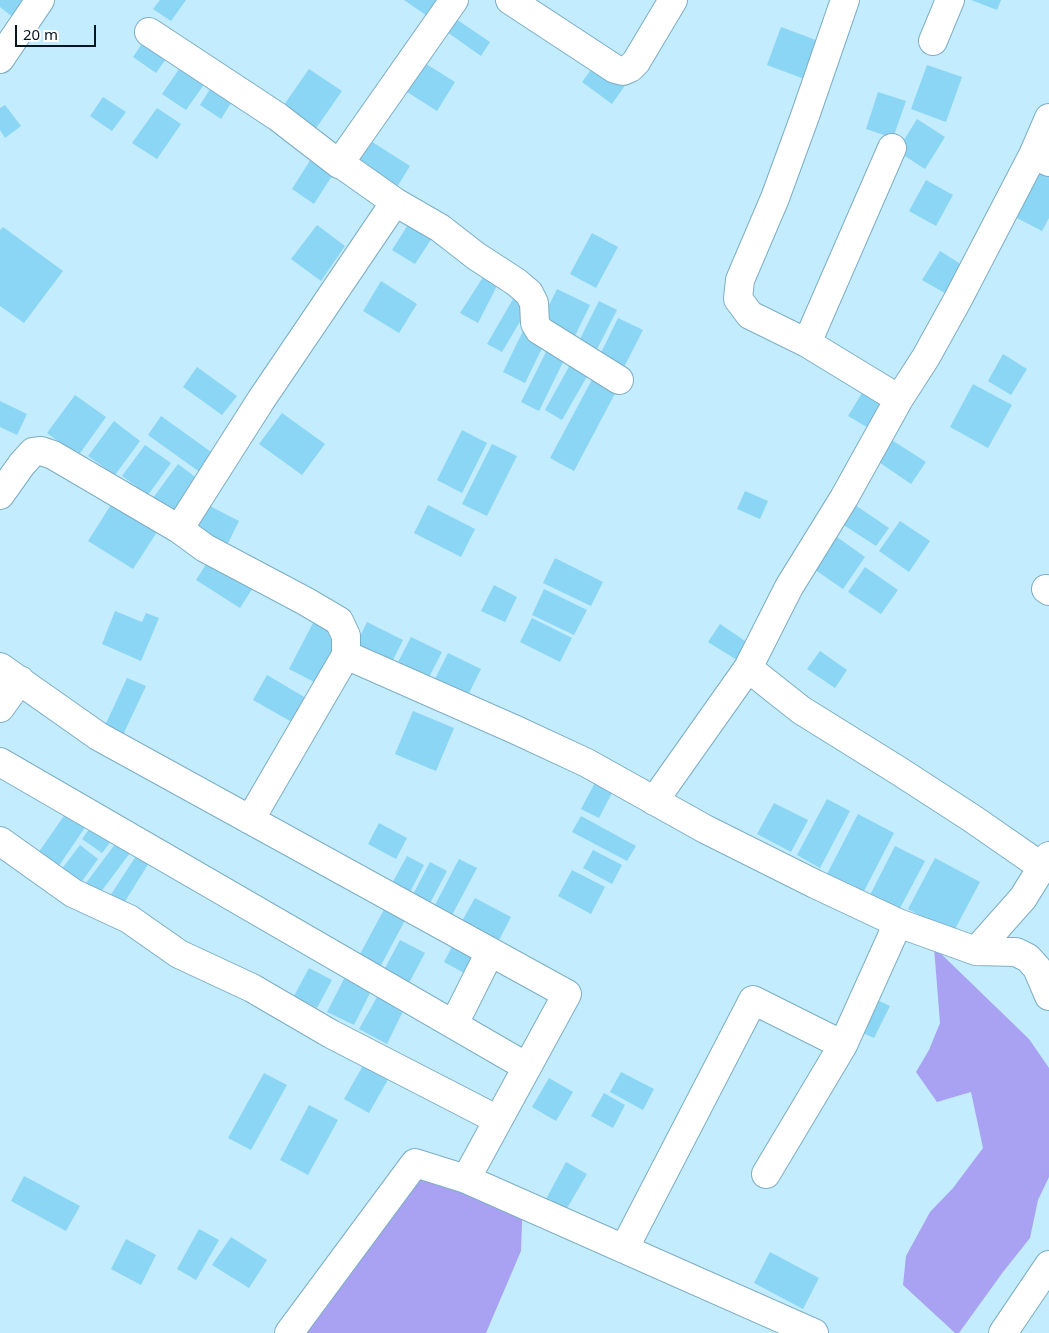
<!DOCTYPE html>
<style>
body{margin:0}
#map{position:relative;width:1049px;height:1333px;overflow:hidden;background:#c3ecfe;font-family:"Noto Sans",sans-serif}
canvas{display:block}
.scale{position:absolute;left:15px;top:25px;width:81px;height:22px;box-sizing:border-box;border:2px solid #041720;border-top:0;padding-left:6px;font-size:15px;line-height:18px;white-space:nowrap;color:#041720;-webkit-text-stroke:4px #fff;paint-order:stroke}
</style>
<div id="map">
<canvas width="1049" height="1333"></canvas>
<div class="scale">20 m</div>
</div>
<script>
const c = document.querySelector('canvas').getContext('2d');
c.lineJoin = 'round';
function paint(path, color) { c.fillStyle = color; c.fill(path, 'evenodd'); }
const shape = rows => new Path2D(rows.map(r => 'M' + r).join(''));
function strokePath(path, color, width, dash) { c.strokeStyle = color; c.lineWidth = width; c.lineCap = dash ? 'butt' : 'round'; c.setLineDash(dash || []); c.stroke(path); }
paint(shape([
 [934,947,1029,1039,1049,1068,1049,1177,1038,1200,1030,1238,1003,1272,959,1333,955,1333,903,1285,906,1256,930,1212,953,1188,983,1148,971,1092,937,1102,916,1072,929,1050,940,1023],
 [433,1166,523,1196,521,1251,486,1333,294,1333,402,1193]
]), '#a9a2f3');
paint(shape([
 [0,0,37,0,19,22,0,7],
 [160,0,186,0,171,21,153,9],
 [404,0,447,0,433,20],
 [971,0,1001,0,997,10],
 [456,19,490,42,481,56,447,32],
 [781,27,821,42,807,80,767,65],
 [147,36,171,52,156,73,133,57],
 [186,59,210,76,186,110,162,94],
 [423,62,455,82,437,111,404,90],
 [597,62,626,84,612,104,582,82],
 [927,65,962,77,946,122,911,109],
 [309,69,342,91,312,134,279,112],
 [212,86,233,100,221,119,200,105],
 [878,92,906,101,893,138,866,129],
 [103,97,126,112,112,131,90,116],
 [5,105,21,126,5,138,0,130,0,108],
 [157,108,181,124,157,159,132,143],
 [917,119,945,137,925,169,897,151],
 [366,138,410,166,395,190,350,162],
 [314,154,337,168,314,204,292,189],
 [1043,161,1049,166,1049,218,1042,231,1015,217],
 [926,180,953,195,936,226,909,211],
 [411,220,434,235,415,264,392,250],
 [317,225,345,246,321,281,291,259],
 [3,227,63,271,24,323,0,306,0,230],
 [592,233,618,247,596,288,570,274],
 [940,251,967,268,950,296,922,280],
 [487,271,500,280,478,323,460,313],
 [381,281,417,304,399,333,363,311],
 [557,289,590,305,572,342,539,326],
 [513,299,528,308,502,352,487,344],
 [599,301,617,310,594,355,576,347],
 [618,318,643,330,620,375,596,363],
 [525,327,547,338,525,383,503,372],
 [549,346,567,354,539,411,521,402],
 [1003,354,1027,369,1011,395,988,381],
 [571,363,589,373,562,420,545,410],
 [197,367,237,396,222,415,183,387],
 [595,374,619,386,574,471,550,458],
 [973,384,1012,405,988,448,950,427],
 [865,388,894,405,877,433,848,416],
 [75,395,106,417,78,456,47,433],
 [0,401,27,414,17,435,0,427],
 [282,413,325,444,302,475,259,444],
 [161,416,214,454,201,473,148,435],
 [114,421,140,441,115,475,88,456],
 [462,430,487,443,462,493,437,480],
 [887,437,926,462,911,484,873,458],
 [492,444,517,456,487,516,462,504],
 [145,445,171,463,148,495,122,476],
 [178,464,203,483,179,516,153,498],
 [745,491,768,501,760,519,737,509],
 [114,500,159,529,133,569,88,541],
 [204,503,239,521,227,545,191,527],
 [428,505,475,529,461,557,414,533],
 [855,505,889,528,876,546,842,524],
 [900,521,930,541,909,572,879,551],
 [830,532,865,557,843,589,808,565],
 [210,558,254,586,240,608,196,580],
 [555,558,603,582,591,606,543,583],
 [865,567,898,590,881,614,848,592],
 [494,585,517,597,505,622,481,611],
 [544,589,587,610,574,635,532,615],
 [115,611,142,622,146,613,159,618,141,661,102,644],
 [532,618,572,638,560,662,520,642],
 [367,622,403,640,390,666,354,649],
 [313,623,340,637,316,683,289,669],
 [720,624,748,643,737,660,708,642],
 [411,637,442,652,426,683,395,668],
 [820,651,847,670,835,688,807,669],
 [448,653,481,669,466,699,433,683],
 [267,675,311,701,297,725,253,700],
 [127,678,146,686,121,739,103,730],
 [413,711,454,728,436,771,395,754],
 [598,777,615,787,599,818,581,809],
 [827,799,850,811,820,868,797,855],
 [774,803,808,820,791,852,757,834],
 [68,810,88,823,54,873,34,859],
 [858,814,894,833,862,895,826,876],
 [581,816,636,846,627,861,572,832],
 [95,821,115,836,102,853,82,839],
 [379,823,407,838,396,859,368,844],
 [119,839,133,849,97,897,83,887],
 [80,845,98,859,77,888,58,874],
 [895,846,925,861,899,910,870,895],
 [140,850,152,858,119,911,106,902],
 [593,850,622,865,612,884,583,868],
 [407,856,424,865,408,896,390,887],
 [935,858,980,882,953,933,908,909],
 [459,859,477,868,451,917,434,907],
 [430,862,447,871,428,907,411,898],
 [572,870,605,887,591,914,558,896],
 [475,898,511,917,499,940,462,921],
 [388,902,409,913,380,967,359,956],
 [456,939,487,956,475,979,444,962],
 [400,940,425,953,409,983,384,970],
 [309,968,332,980,317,1008,294,996],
 [347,973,373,987,354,1025,327,1012],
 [381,990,406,1005,387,1044,359,1029],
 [873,998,890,1006,874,1038,858,1031],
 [365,1062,390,1076,369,1113,344,1099],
 [621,1072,654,1089,643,1110,610,1092],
 [264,1073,287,1085,251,1150,228,1138],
 [549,1078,573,1092,556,1121,532,1107],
 [604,1093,625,1105,613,1128,591,1116],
 [309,1105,338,1120,308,1175,280,1160],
 [566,1162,587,1174,566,1210,546,1199],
 [24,1176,80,1206,66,1231,11,1201],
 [199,1229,219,1240,196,1280,177,1269],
 [231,1237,267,1260,249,1288,212,1265],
 [126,1239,156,1255,141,1285,111,1269],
 [770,1252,819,1278,803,1309,754,1283]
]), '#8bd5f5');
const minor = shape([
 [510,0,615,69,623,71,630,68,636,62,673,0],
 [845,0,805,116,775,198,740,280,738,299,750,315,807,343,899,399],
 [149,32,278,117,339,164,344,166,395,202,440,228,476,256,516,282,529,293,534,303,535,323,539,330,619,380],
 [933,41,950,0],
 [0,59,40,0],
 [1049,118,1033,155,1049,162],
 [1033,155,957,301,926,357,899,399,844,498,789,587,748,668,801,710,899,771,973,819,1042,867],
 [339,164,454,0],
 [807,343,892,148],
 [0,495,22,464,33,452,41,451,53,455,179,529,261,400,395,202],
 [179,529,205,548,305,601,339,621,346,636,346,655,516,730,587,763,705,829,815,884,898,923,976,951,1023,898,1049,856],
 [1046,589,1049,591],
 [0,667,98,736,567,994,466,1179,814,1333],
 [0,708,20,680],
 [0,762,527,1067],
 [654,801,748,668],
 [250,820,346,655],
 [0,841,73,893,129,919,179,954,252,988,331,1034,498,1120],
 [976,951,1016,952,1028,958,1037,968,1049,996],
 [454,1024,490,952],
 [766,1174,843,1045,898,923],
 [624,1249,753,1000,843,1045],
 [289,1333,415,1163,466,1179],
 [1003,1333,1049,1265]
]);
strokePath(minor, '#7caec4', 30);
strokePath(minor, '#fff', 28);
</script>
